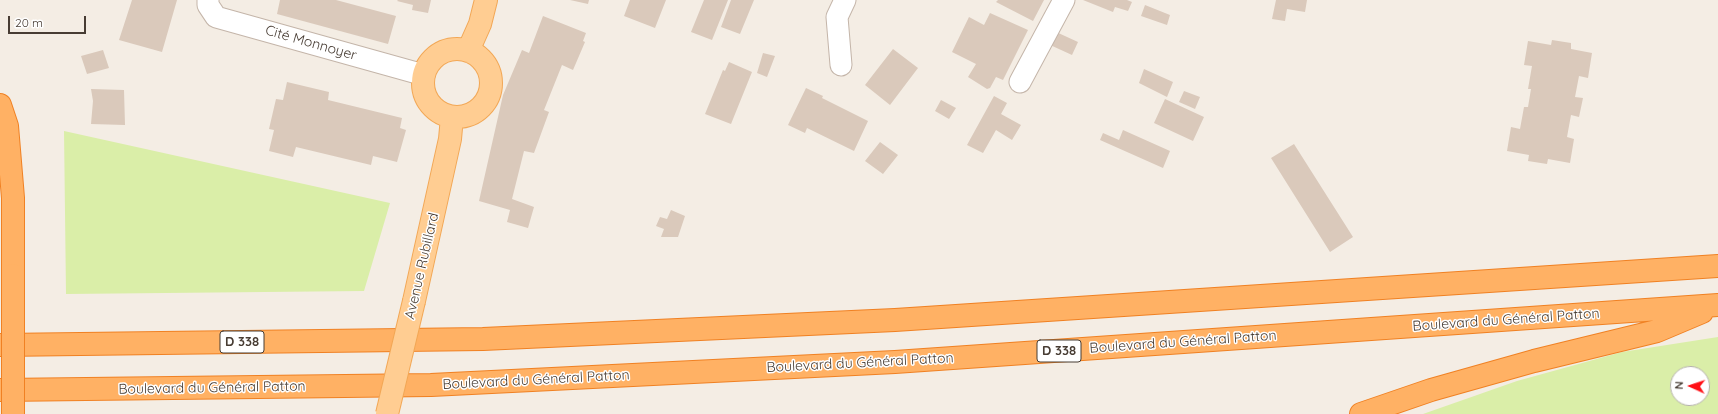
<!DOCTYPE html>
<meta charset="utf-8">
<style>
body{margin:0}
#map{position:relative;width:1718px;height:414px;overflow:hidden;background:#f4ede4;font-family:Quicksand,sans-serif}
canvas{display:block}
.north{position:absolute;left:1670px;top:366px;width:40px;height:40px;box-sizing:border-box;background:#fff;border:1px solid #b5b1ad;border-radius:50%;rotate:273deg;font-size:11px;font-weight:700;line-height:16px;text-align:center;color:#473c33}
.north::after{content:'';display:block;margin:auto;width:14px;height:18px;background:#ff1016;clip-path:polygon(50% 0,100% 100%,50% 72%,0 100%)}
.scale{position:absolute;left:8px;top:16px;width:78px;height:18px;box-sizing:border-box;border:2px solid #473c33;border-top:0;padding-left:5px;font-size:12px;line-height:14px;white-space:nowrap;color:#473c33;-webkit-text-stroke:3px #fff;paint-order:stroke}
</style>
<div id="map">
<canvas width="1718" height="414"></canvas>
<div class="north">N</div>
<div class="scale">20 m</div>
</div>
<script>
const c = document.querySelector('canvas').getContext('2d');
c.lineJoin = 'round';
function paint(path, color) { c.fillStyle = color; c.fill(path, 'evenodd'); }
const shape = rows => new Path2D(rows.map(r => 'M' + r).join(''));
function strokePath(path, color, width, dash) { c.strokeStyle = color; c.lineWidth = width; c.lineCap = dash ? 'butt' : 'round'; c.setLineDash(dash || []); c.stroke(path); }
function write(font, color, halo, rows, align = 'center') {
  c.font = font + ' Quicksand,sans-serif'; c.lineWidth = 3; c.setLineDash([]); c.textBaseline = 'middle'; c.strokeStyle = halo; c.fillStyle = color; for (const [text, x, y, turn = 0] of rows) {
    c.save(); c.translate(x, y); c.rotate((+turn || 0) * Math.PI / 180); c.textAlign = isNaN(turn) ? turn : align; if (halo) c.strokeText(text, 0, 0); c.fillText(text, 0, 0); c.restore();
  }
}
paint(shape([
 [64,131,390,203,364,291,66,294],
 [1718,337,1718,414,1423,414,1517,381,1622,352],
 [1678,374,1702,374,1702,398,1678,398]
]), '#daeea8');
paint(shape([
 [132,0,177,0,162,52,119,40],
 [280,0,336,0,396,16,388,44,277,14],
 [398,0,431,0,428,13,412,10,413,5,397,1],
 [570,0,589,0,588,4],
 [630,0,666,0,655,28,624,16],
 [704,0,728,0,712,40,691,32],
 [731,0,754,0,740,34,721,27],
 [998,0,1044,0,1033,21,996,2],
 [1083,0,1127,0,1132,2,1128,11,1115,7,1113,12],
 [1276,0,1307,0,1305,12,1287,9,1285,21,1272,19],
 [1145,5,1170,15,1167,25,1141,16],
 [990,13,1028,30,1003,80,996,77,990,88,987,89,968,77,976,64,952,52,969,17,984,25],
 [543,16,586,33,583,41,585,42,573,70,562,65,544,110,549,112,534,153,524,151,512,199,534,207,528,228,507,222,510,210,479,201,503,95,522,50,529,53],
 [1054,31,1078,42,1072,55,1048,44],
 [1552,40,1571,43,1571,49,1592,53,1588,78,1579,76,1575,97,1583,98,1579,117,1571,115,1567,137,1574,139,1570,163,1548,159,1547,164,1528,161,1529,155,1507,151,1511,127,1520,129,1524,107,1528,107,1531,89,1528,89,1532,66,1524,65,1528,41,1551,45],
 [893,49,918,68,890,105,865,85],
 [103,50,109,68,87,74,81,56],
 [763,53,775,56,767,77,757,73],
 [729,62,752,72,731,124,705,114,723,70,725,71],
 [1144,69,1173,82,1167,97,1139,83],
 [287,82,329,92,328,100,402,118,400,128,406,130,397,162,373,156,371,165,296,147,293,157,269,151,274,130,269,129,276,99,283,100],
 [806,88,823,96,822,98,868,121,854,151,807,128,805,133,788,125],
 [91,89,124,90,125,125,91,124,93,101],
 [1184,91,1200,97,1195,109,1179,102],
 [994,96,1007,103,1001,114,1021,125,1012,140,996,130,983,153,967,145],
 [1165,99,1204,117,1193,141,1154,123],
 [941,100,956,108,949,119,935,111],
 [1123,130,1170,151,1163,168,1100,140,1103,133,1119,140],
 [880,142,898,155,883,174,865,161],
 [1294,144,1353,237,1330,252,1271,158],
 [671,210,685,216,678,237,661,237,664,229,656,226,660,217,667,219]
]), '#dac9bb');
const street = shape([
 [208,0,208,5,216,17,424,75],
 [841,65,837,17,845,0],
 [1020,82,1064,0]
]);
const primary = shape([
 '423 83a34 34 0 1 1 68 0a34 34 0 1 1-68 0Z',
 [468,51,480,24,486,0],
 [414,301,450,139,452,117]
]);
const highway = shape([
 [0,105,7,126,13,198,13,275],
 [0,345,483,339,895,320,1718,266],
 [0,390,431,385,895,362,1718,305],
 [1361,414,1431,390,1534,361,1657,331,1702,312]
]);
strokePath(street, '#c4b5a9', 23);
strokePath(primary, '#f2a755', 24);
strokePath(highway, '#f08123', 24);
strokePath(street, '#fff', 21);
strokePath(primary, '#ffcd92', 22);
strokePath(highway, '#ffb164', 22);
const primaryBridge = shape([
 [387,414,414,301]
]);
const highwayBridge = shape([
 [13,275,13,414]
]);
strokePath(primaryBridge, '#f2a755', 24, []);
strokePath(highwayBridge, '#f08123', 24, []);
strokePath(primaryBridge, '#ffcd92', 22);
strokePath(highwayBridge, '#ffb164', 22);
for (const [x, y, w] of [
 [242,342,44],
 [1059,351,44]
]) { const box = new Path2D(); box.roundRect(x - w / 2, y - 11, w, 22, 3); c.fillStyle = '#fff'; c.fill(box); strokePath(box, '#473c33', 1); }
write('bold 13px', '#473c33', null, [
 ["D 338",242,342],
 ["D 338",1059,351]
]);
write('14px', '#473c33', '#fff', [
 ["Cité Monnoyer",311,43,16],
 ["Avenue Rubillard",422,266,-77],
 ["Boulevard du Général Patton",1506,320,-4],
 ["Boulevard du Général Patton",1183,342,-4],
 ["Boulevard du Général Patton",860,363,-3],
 ["Boulevard du Général Patton",536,380,-3],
 ["Boulevard du Général Patton",212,388,-1]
]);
</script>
